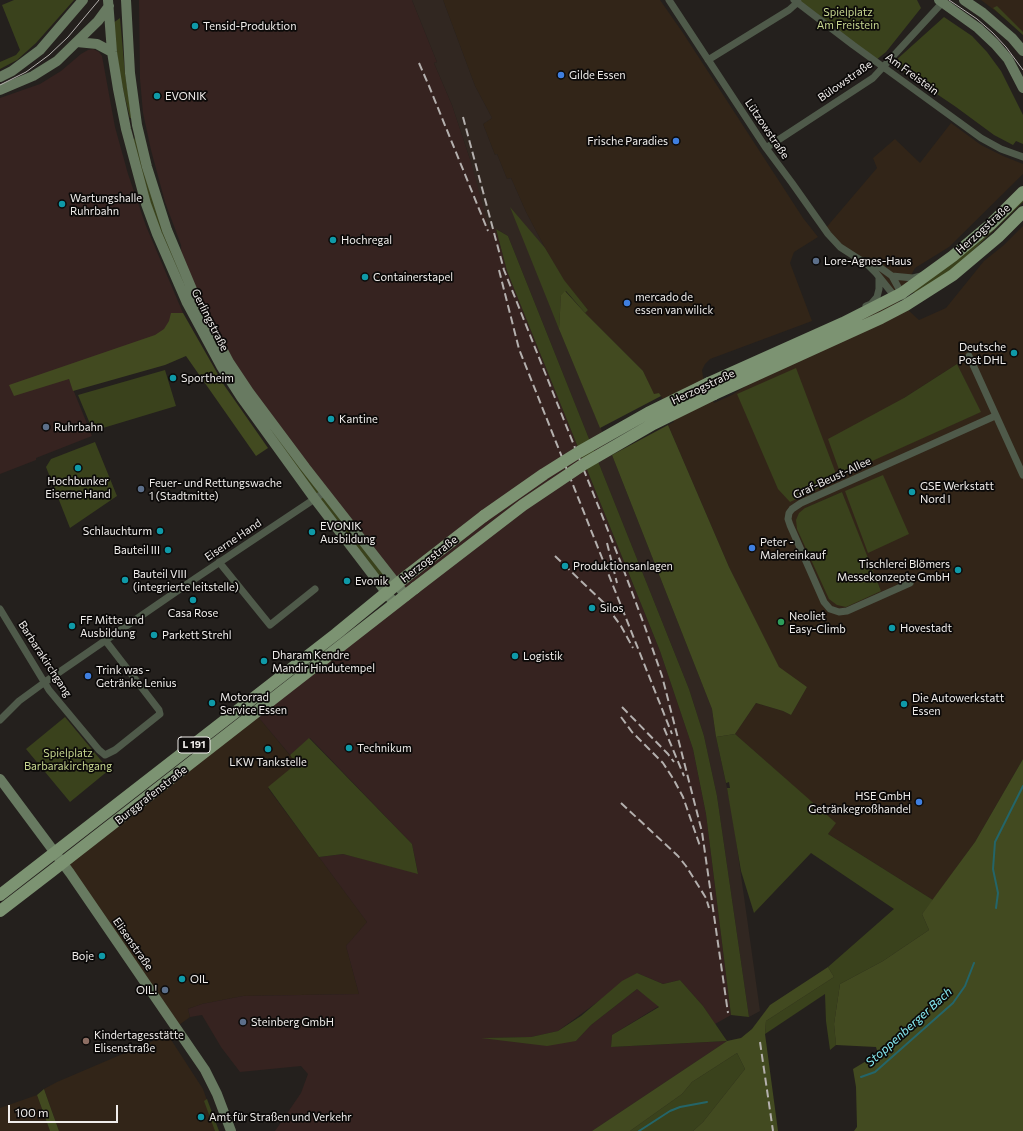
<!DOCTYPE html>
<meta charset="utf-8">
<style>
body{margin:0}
#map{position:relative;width:1023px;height:1131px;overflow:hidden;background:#24201d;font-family:Commissioner,sans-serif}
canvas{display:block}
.scale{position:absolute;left:8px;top:1105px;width:110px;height:18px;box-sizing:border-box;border:2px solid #f0edeb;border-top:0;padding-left:5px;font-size:12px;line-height:14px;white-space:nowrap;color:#f0edeb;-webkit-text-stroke:3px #0c0a09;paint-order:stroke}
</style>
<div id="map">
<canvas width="1023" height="1131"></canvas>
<div class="scale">100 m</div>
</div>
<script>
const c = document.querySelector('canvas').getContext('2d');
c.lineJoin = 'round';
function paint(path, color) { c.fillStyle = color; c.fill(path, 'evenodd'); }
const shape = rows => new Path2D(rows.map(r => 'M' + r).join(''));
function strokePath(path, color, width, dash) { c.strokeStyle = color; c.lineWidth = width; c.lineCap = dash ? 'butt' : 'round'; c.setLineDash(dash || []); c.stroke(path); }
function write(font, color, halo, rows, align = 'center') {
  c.font = font + ' Commissioner,sans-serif'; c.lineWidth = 3.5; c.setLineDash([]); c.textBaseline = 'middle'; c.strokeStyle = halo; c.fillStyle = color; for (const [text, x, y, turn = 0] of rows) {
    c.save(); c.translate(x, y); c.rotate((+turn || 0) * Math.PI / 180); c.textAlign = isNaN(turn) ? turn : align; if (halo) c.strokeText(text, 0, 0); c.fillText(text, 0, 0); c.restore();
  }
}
paint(shape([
 [443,0,660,0,683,33,803,218,818,237,794,252,790,263,812,321,710,359,705,364,702,370,703,377,714,403,732,395,843,323,895,298,919,320,946,308,984,261,1004,245,1023,226,1023,759,975,842,933,900,828,834,835,823,735,734,756,703,783,711,791,715,807,687,779,668,729,567,668,425,674,422,661,396,659,393,654,395,643,371,585,313,588,310,563,280,545,248,526,212,511,178,507,179,497,154,495,155,483,124,492,118,475,86],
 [957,364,980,412,841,474,904,398],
 [842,492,866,556,881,591,805,508],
 [981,0,1023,0,1023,35,1002,16],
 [951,123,981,145,1003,156,1023,164,1023,174,949,247,915,268,902,292,895,297,884,280,840,246,825,229,877,168,873,158,895,139,920,163],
 [255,713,297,764,268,788,367,922,346,946,359,994,243,996,202,1004,188,1009,190,1017,179,1025,66,864],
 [166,1032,203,1089,218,1131,59,1131,44,1089,57,1082,153,1041],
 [37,1095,50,1131,0,1131,0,1108]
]), '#322518');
paint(shape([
 [139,0,412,0,437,62,434,63,452,105,470,159,496,229,507,271,660,651,693,749,706,814,731,1015,715,1024,703,1006,680,980,663,984,637,973,558,1031,531,1037,485,1038,576,1041,591,1025,637,989,659,1006,612,1035,611,1047,727,1041,592,1131,275,1131,301,1093,308,1074,301,1066,240,1072,221,1047,202,1015,190,1017,188,1009,202,1004,243,996,359,994,346,946,367,922,319,857,343,854,418,873,412,844,310,738,290,755,255,713,406,596,249,392,182,265,181,245,165,202,151,150,143,113,140,79],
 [93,49,99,52,102,56,115,127,128,174,146,226,183,313,174,329,163,342,64,367,92,436,36,458,36,460,0,474,0,98,40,84,61,71,81,54,88,50]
]), '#362320');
paint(shape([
 [412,0,443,0,475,86,492,118,483,124,495,155,497,154,507,179,511,178,526,212,545,248,564,280,559,329,612,455,712,709,716,737,732,811,760,1011,749,1017,717,796,704,736,689,689,508,236,496,229,489,228,470,159,452,105,434,63,437,62]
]), '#312721');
paint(shape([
 [14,0,74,0,36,43,17,60,0,69,0,62,16,55,20,50,2,5],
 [796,0,917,0,921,8,886,52,876,60],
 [997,6,1023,32,1023,35,993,8],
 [944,17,972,36,987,52,1001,71,1023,115,1023,144,1016,141,1013,145,994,135,956,107,894,65,894,62],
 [120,18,125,74,132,118,130,118,120,77,113,23],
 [135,137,204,324,397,584,387,593,315,498,200,321,161,233,150,202,133,142],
 [1023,197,1023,202,962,261,940,279,918,292,910,293],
 [510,207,545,248,564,280,588,310,585,313,566,291,561,295,559,329],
 [496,229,508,236,689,689,704,736,717,796,749,1017,731,1015,706,814,693,749,660,651,507,271],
 [957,364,981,412,841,475,828,439,904,398],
 [796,368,838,479,790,502,778,489,737,394],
 [165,370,176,406,93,431,78,395],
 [95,442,117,496,70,528,46,467,51,459],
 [883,475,909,534,868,553,845,491],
 [842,492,881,591,846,607,837,605,829,599,797,529,796,520,799,513,805,508],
 [65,717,109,770,70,802,26,749],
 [735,734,836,823,828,834,933,900,922,914,929,930,883,961,840,984,834,1024,836,1045,830,1050,826,1021,825,994,765,1034,766,1021,834,977,828,967,894,909,811,853,754,913,741,871,727,788,730,788,729,782,726,783,716,737],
 [309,738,412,844,418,874,343,854,319,857,268,787,296,764,290,755],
 [637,973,663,984,680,980,703,1006,727,1041,611,1047,612,1035,659,1007,637,989,591,1025,576,1041,547,1046,481,1038,531,1037,558,1031,581,1016,622,981],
 [737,1053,745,1069,703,1122,693,1131,630,1131,682,1094,692,1082],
 [207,1099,219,1131,215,1131,204,1101]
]), '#3a421c');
paint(shape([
 [565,291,585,313,643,371,654,394,659,393,661,396,600,428,559,329,561,295],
 [171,313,183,313,224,385,268,448,256,456,186,356,165,365,73,391,69,379,14,396,9,385,155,335,164,329,169,321],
 [668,425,729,567,779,667,807,687,791,715,783,711,756,703,735,734,716,737,712,709,612,455],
 [1023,759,1023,1131,854,1131,857,1127,856,1087,853,1069,878,1054,876,1047,836,1045,834,1024,840,984,883,961,929,930,922,914,975,842],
 [828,967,834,977,766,1021,765,1034,778,1131,693,1131,703,1122,745,1069,737,1053,692,1082,682,1094,630,1131,592,1131,727,1041,741,1038,752,1029,770,1005],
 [44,1089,50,1106,59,1131,50,1131,37,1095]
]), '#424a20');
strokePath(shape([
 [996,908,998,893,993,869,995,842,1023,786],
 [861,1077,875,1072,953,1003,965,986,974,963],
 [639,1131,670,1111,680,1107,707,1102]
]), '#246569', 2);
strokePath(shape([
 [669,0,766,148,792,183,828,234,840,247,868,265,876,273,896,298],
 [794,0,853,45,981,138,1001,149,1023,157],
 [708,60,789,10,798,2],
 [766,148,873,78,943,2],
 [864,261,874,263,892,276,903,296],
 [892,276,913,278,921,276],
 [866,306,871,304,877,297,879,289,879,278],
 [969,356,1023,475],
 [219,562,270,625,315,589],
 [910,583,847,611,839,612,830,609,824,602,790,525,788,519,789,513,792,509,801,503,995,416],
 [0,609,49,690,99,750,105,755,115,750,160,714,159,710,105,640],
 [0,720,19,701,45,682,196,578,325,492]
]), '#4f5a4a', 7);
strokePath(shape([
 [108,0,112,52,118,89,126,129,146,204,157,234,187,303,221,366,241,397,314,498,395,604],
 [126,0,130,73,137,125,147,167,167,230,196,299,229,362,249,392,305,467,406,596],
 [939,0,978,28,995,44,1008,59,1023,88],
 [964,0,983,13,1012,38,1023,51],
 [77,42,97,44,112,52],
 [0,77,12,71,40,50,83,0],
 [0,90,33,76,57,61,98,21,109,6],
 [0,779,70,873,205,1070,217,1094,231,1131]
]), '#687a61', 10);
strokePath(shape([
 [709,383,843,323,902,293,953,256,990,225,1023,192],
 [714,394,881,318,906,305,953,275,998,237,1023,212],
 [0,895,336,634,408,575,484,516],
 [0,911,52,871,415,588]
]), '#7c9372', 12);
strokePath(shape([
 [949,0,977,19,993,33,1006,47,1023,70],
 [0,85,26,72,49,55,68,37,99,0]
]), '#b4b0ae', 1);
strokePath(shape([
 [419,63,429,86,488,231],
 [463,117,504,270,621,563,645,627,662,676,702,832,728,1013],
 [499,270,519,349,672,734],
 [607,543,617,583],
 [555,556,605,604,621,626,633,648],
 [622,707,668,754,674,762],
 [621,717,632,732,663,763,674,780,683,797,700,846],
 [664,728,684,776],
 [621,803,678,856,686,866,706,898,709,908],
 [760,1042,773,1131]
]), '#b4b0ae', 2, [8, 4]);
strokePath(shape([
 [484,516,544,474,579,452,648,413,709,383],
 [415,588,523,505,584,464,653,424,714,394]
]), '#7c9372', 12);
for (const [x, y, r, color] of [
 [195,26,4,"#0f9aa8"],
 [561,75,4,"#3f7fe0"],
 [157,96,4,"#0f9aa8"],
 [676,141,4,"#3f7fe0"],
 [62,204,4,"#0f9aa8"],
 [333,240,4,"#0f9aa8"],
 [816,261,4,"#5c6f8a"],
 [365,277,4,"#0f9aa8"],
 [627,303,4,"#3f7fe0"],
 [1014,353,4,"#0f9aa8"],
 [173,378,4,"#0f9aa8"],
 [331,419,4,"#0f9aa8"],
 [46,427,4,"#5c6f8a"],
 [78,468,4,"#0f9aa8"],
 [141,489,4,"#5c6f8a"],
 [912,492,4,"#0f9aa8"],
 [160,531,4,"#0f9aa8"],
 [312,532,4,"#0f9aa8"],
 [752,548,4,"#3f7fe0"],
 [168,550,4,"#0f9aa8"],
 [565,566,4,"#0f9aa8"],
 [958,570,4,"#0f9aa8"],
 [125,580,4,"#0f9aa8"],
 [347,581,4,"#0f9aa8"],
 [193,600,4,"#0f9aa8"],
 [592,608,4,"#0f9aa8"],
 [781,622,4,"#2e9e5b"],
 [72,626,4,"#0f9aa8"],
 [892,628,4,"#0f9aa8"],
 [154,635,4,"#0f9aa8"],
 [515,656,4,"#0f9aa8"],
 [264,661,4,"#0f9aa8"],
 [88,676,4,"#3f7fe0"],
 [212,703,4,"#0f9aa8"],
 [904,704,4,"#0f9aa8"],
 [349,748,4,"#0f9aa8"],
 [268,749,4,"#0f9aa8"],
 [919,802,4,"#3f7fe0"],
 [102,956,4,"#0f9aa8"],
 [182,979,4,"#0f9aa8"],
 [165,990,4,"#5c6f8a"],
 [243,1022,4,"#5c6f8a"],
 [86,1041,4,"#8d6e63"],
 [201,1117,4,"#0f9aa8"]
]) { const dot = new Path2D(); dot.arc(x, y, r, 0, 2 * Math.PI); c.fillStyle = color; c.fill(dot); strokePath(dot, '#0c0a09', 1.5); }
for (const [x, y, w] of [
 [194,745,32]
]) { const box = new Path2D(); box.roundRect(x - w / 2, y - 8, w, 16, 3); c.fillStyle = '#0c0a09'; c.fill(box); strokePath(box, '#f0edeb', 1); }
write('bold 10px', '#f0edeb', null, [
 ["L 191",194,745]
]);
write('11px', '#c7d790', '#0c0a09', [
 ["Spielplatz",848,12],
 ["Am Freistein",848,25],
 ["Spielplatz",68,753],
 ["Barbarakirchgang",68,766]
]);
write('11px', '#f0edeb', '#0c0a09', [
 ["Tensid-Produktion",203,26],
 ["Gilde Essen",569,75],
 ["EVONIK",165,96],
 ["Frische Paradies",668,141,"right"],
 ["Wartungshalle",70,198],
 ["Ruhrbahn",70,211],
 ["Hochregal",341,240],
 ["Lore-Agnes-Haus",824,261],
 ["Containerstapel",373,277],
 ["mercado de",635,297],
 ["essen van wilick",635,310],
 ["Deutsche",1006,347,"right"],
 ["Post DHL",1006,360,"right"],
 ["Sportheim",181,378],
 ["Kantine",339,419],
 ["Ruhrbahn",54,427],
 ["Hochbunker",78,481,"center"],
 ["Eiserne Hand",78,494,"center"],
 ["Feuer- und Rettungswache",149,483],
 ["1 (Stadtmitte)",149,496],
 ["GSE Werkstatt",920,486],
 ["Nord I",920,499],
 ["EVONIK",320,526],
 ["Ausbildung",320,539],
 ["Schlauchturm",152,531,"right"],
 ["Peter -",760,542],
 ["Malereinkauf",760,555],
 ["Bauteil III",160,550,"right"],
 ["Tischlerei Blömers",950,564,"right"],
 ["Messekonzepte GmbH",950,577,"right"],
 ["Produktionsanlagen",573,566],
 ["Bauteil VIII",133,574],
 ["(integrierte leitstelle)",133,587],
 ["Evonik",355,581],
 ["Silos",600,608],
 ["Casa Rose",193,613,"center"],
 ["Neoliet",789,616],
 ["Easy-Climb",789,629],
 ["FF Mitte und",80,620],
 ["Ausbildung",80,633],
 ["Hovestadt",900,628],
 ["Parkett Strehl",162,635],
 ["Dharam Kendre",272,655],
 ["Mandir Hindutempel",272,668],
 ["Logistik",523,656],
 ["Trink was -",96,670],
 ["Getränke Lenius",96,683],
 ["Motorrad",220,697],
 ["Service Essen",220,710],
 ["Die Autowerkstatt",912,698],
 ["Essen",912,711],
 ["Technikum",357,748],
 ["LKW Tankstelle",268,762,"center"],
 ["HSE GmbH",911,796,"right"],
 ["Getränkegroßhandel",911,809,"right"],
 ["Boje",94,956,"right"],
 ["OIL",190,979],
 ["OIL!",157,990,"right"],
 ["Steinberg GmbH",251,1022],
 ["Kindertagesstätte",94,1035],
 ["Elisenstraße",94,1048],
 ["Amt für Straßen und Verkehr",209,1117]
], 'left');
write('11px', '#f0edeb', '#0c0a09', [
 ["Am Freistein",912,74,36],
 ["Bülowstraße",845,81,-35],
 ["Lützowstraße",767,129,56],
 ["Herzogstraße",983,229,-42],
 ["Gerlingstraße",210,320,63],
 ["Herzogstraße",703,387,-25],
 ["Graf-Beust-Allee",832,478,-25],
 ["Eiserne Hand",233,540,-34],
 ["Herzogstraße",429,559,-38],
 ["Barbarakirchgang",45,659,57],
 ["Burggrafenstraße",151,795,-38],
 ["Elisenstraße",133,944,55]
]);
write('italic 12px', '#86ebf2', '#0c0a09', [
 ["Stoppenberger Bach",909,1027,-42]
]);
</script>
